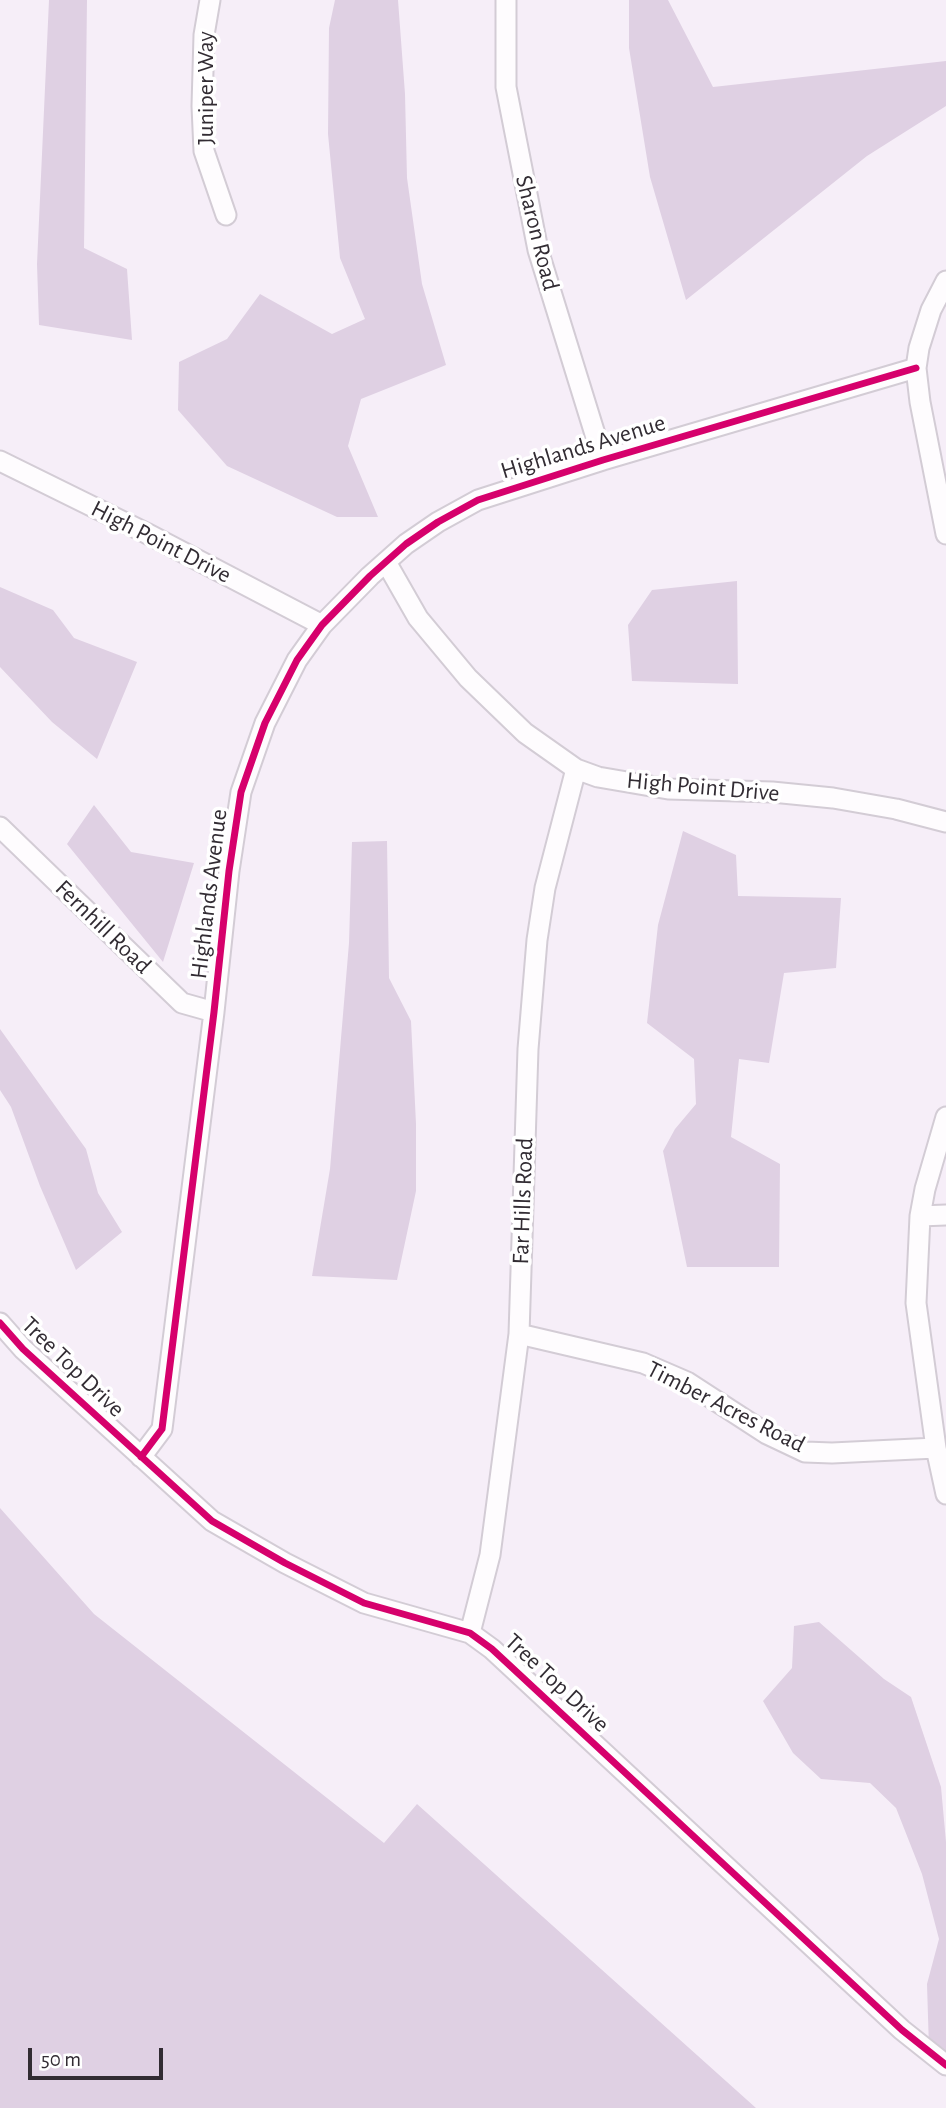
<!DOCTYPE html>
<style>
body{margin:0}
#map{position:relative;width:946px;height:2108px;overflow:hidden;background:#f6eef8;font-family:"Alegreya Sans",sans-serif}
canvas{display:block}
.scale{position:absolute;left:28px;top:2048px;width:135px;height:32px;box-sizing:border-box;border:4px solid #322c33;border-top:0;padding-left:9px;font-size:21px;line-height:24px;white-space:nowrap;color:#322c33;-webkit-text-stroke:5px #fff;paint-order:stroke}
</style>
<div id="map">
<canvas width="946" height="2108"></canvas>
<div class="scale">50 m</div>
</div>
<script>
const c = document.querySelector('canvas').getContext('2d');
c.lineJoin = 'round';
function paint(path, color) { c.fillStyle = color; c.fill(path, 'evenodd'); }
const shape = rows => new Path2D(rows.map(r => 'M' + r).join(''));
function strokePath(path, color, width, dash) { c.strokeStyle = color; c.lineWidth = width; c.lineCap = dash ? 'butt' : 'round'; c.setLineDash(dash || []); c.stroke(path); }
function write(font, color, halo, rows, align = 'center') {
  c.font = font + ' "Alegreya Sans",sans-serif'; c.lineWidth = 7; c.setLineDash([]); c.textBaseline = 'middle'; c.strokeStyle = halo; c.fillStyle = color; for (const [text, x, y, turn = 0] of rows) {
    c.save(); c.translate(x, y); c.rotate((+turn || 0) * Math.PI / 180); c.textAlign = isNaN(turn) ? turn : align; if (halo) c.strokeText(text, 0, 0); c.fillText(text, 0, 0); c.restore();
  }
}
paint(shape([
 [49,0,87,0,84,248,127,269,132,340,39,325,37,264],
 [335,0,398,0,405,94,407,178,422,284,446,365,361,399,348,446,378,517,337,517,227,466,178,410,179,362,227,339,260,294,332,334,365,319,340,258,328,134,329,28],
 [629,0,668,0,713,87,946,61,946,106,867,156,686,300,650,177,629,48],
 [737,581,738,684,632,681,628,625,652,590],
 [0,587,53,610,74,638,137,662,97,759,52,722,0,667],
 [94,805,131,852,194,863,163,962,67,844],
 [683,831,736,855,738,896,841,898,836,968,784,973,769,1063,739,1059,731,1137,780,1164,779,1267,687,1267,663,1151,675,1129,696,1104,694,1059,647,1023,658,925],
 [387,841,389,978,411,1021,416,1124,416,1191,397,1280,312,1276,330,1169,349,943,352,842],
 [0,1029,86,1149,98,1193,122,1232,76,1270,40,1186,11,1107,0,1090],
 [0,1508,94,1614,384,1843,417,1804,756,2108,0,2108],
 [819,1622,884,1679,911,1697,941,1787,946,1842,946,2052,929,2049,927,1984,939,1939,922,1874,896,1808,870,1783,821,1779,793,1753,763,1701,792,1668,794,1626]
]), '#dfd0e3');
const street = shape([
 [210,0,204,35,202,106,204,151,226,215],
 [506,0,506,87,538,250,603,460],
 [946,281,931,310,919,348,916,368,920,402,946,534],
 [0,461,146,533,322,625],
 [386,562,418,618,468,678,525,733,576,769,598,777,668,789,772,792,833,798,896,809,946,822],
 [0,827,182,1003,214,1012],
 [946,1117,925,1189,920,1216,916,1303,936,1448,946,1494],
 [920,1216,946,1215],
 [0,1323,23,1349,212,1521,285,1563,364,1603,470,1633,492,1649,902,2030,946,2065],
 [519,1334,643,1363,687,1382,767,1434,805,1452,832,1453,936,1448],
 [141,1457,162,1429,214,1012,229,871,241,792,265,723,297,660,322,625,370,576,406,544,438,522,478,500,603,460,916,368],
 [470,1633,490,1555,519,1334,528,1049,537,940,545,888,576,769]
]);
strokePath(street, '#d3ccd5', 23);
strokePath(street, '#fefcfe', 19);
strokePath(shape([
 [0,1323,23,1349,212,1521,285,1563,364,1603,470,1633,492,1649,902,2030,946,2065],
 [141,1457,162,1429,214,1012,229,871,241,792,265,723,297,660,322,625,370,576,406,544,438,522,478,500,603,460,916,368]
]), '#d6006c', 7);
write('24px', '#322c33', '#fff', [
 ["Juniper Way",206,88,-90],
 ["Sharon Road",537,233,76],
 ["Highlands Avenue",583,447,-17],
 ["High Point Drive",161,542,27],
 ["High Point Drive",703,787,5],
 ["Highlands Avenue",209,894,-83],
 ["Fernhill Road",103,927,44],
 ["Far Hills Road",523,1201,-88],
 ["Tree Top Drive",73,1367,44],
 ["Timber Acres Road",726,1407,27],
 ["Tree Top Drive",557,1683,43]
]);
</script>
